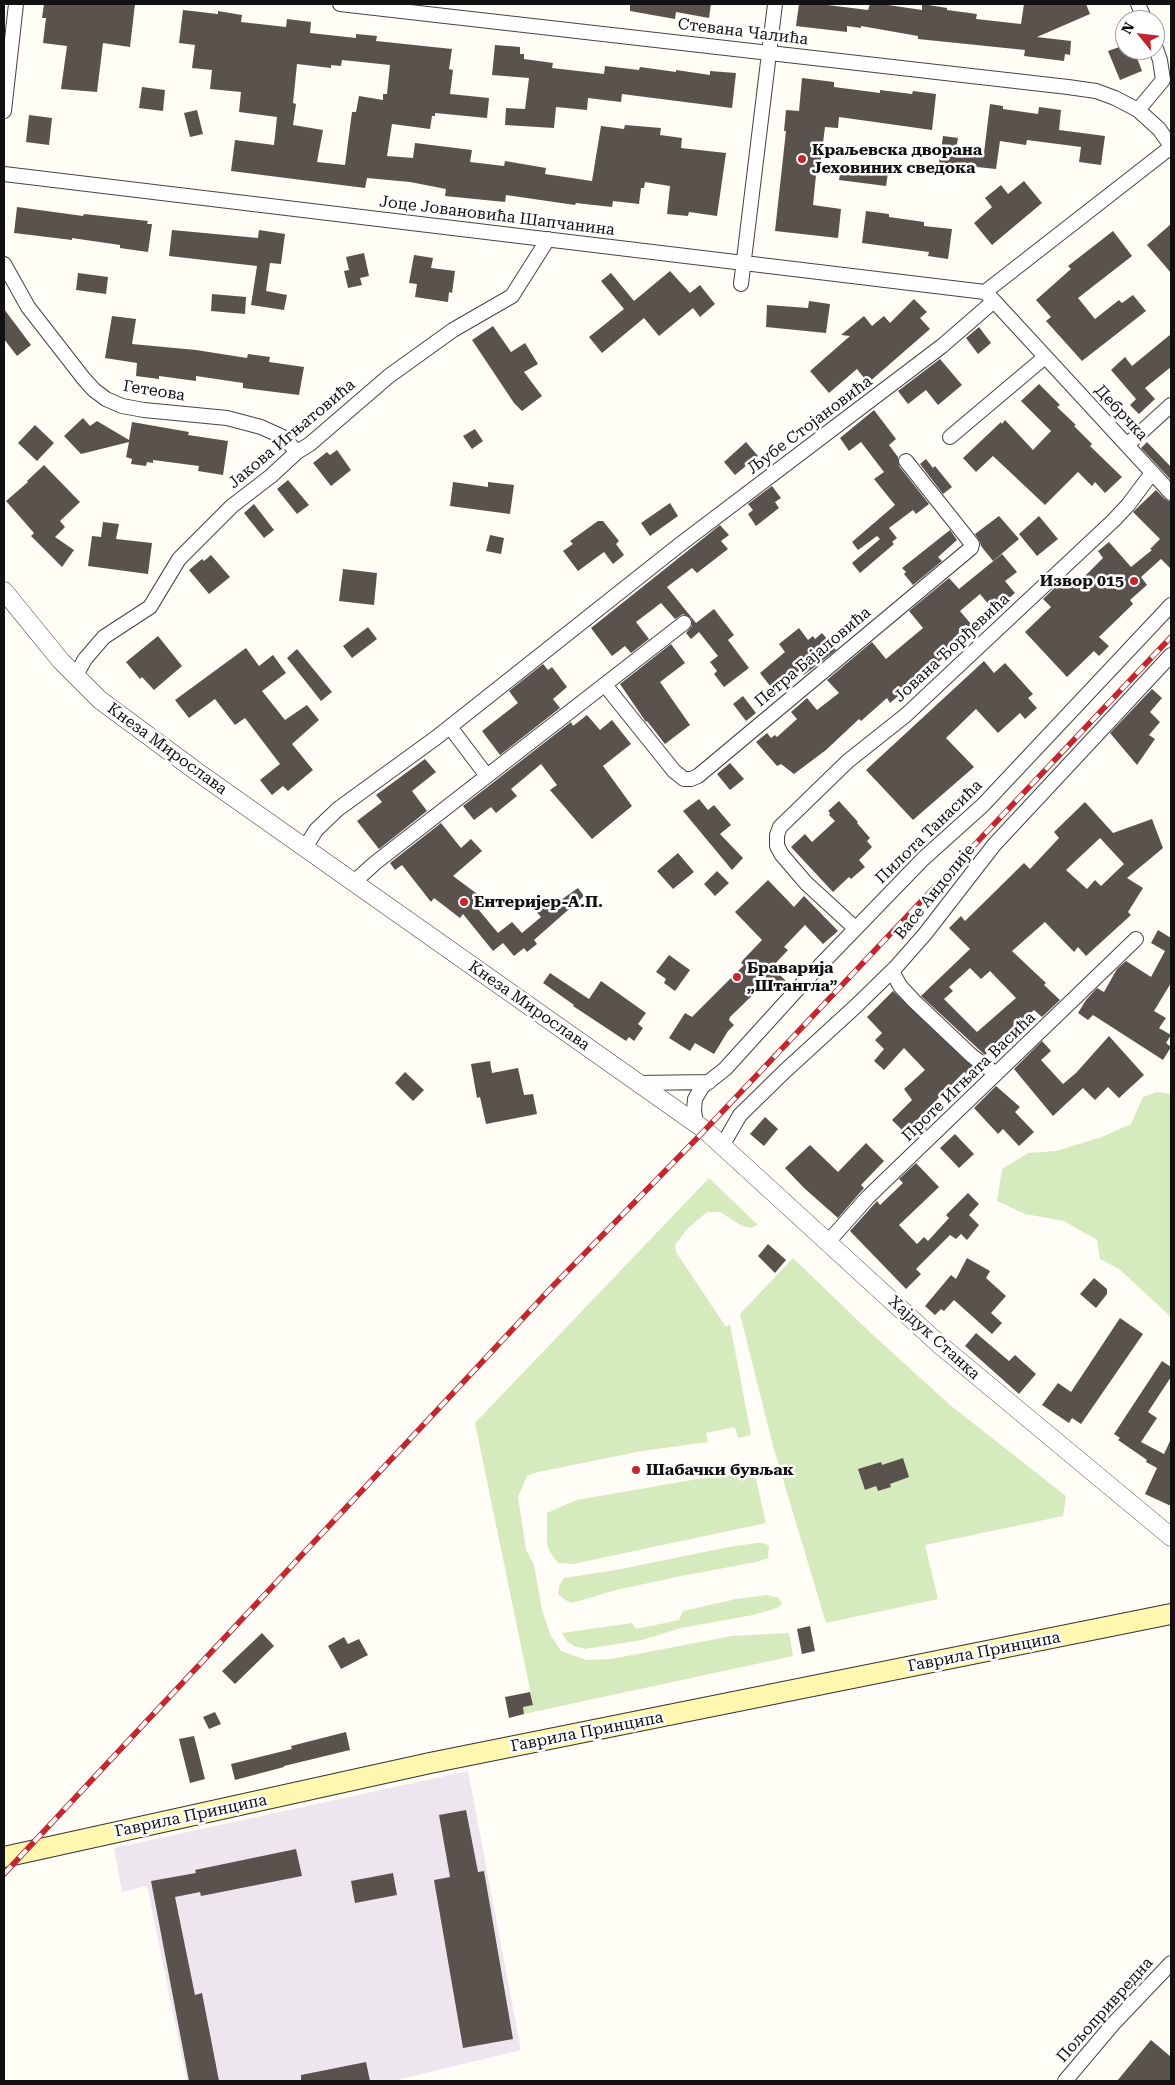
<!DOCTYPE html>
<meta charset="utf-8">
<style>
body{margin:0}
#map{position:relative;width:1175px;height:2085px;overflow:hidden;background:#fffdf5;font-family:"Roboto Serif",serif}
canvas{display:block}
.frame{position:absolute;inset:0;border:5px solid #111;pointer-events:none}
.north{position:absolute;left:1115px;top:10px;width:50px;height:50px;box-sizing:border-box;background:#fff;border:1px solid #a0a0a0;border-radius:50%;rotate:299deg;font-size:14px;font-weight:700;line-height:20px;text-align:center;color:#111}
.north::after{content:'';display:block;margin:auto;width:18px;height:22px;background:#c4262e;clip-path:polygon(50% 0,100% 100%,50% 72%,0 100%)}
</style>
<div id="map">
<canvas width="1175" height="2085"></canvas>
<div class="frame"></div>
<div class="north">N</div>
</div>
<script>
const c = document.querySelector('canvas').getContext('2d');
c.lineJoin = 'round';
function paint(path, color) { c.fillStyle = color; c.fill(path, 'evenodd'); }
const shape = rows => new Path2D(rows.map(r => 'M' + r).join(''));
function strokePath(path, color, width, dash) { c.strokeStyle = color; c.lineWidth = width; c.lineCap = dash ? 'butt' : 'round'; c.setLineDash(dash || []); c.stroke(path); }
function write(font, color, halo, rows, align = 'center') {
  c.font = font + ' "Roboto Serif",serif'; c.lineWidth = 5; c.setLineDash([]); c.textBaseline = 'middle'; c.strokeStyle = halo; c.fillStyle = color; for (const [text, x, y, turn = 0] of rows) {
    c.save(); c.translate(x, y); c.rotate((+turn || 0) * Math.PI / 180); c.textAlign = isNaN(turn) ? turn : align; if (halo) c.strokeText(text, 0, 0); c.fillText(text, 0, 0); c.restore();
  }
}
paint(shape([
 [468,1771,521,2050,393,2081,187,2081,147,1886,122,1892,114,1848]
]), '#eee6ef');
paint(shape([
 [1157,1092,1171,1094,1171,1317,1119,1269,1100,1259,1097,1240,1064,1221,1025,1214,997,1201,1002,1169,1028,1153,1056,1151,1102,1137,1131,1124,1143,1097],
 [709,1178,758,1225,751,1228,742,1226,720,1212,707,1212,687,1229,675,1245,676,1252,726,1327,730,1324,751,1435,738,1438,735,1427,706,1433,708,1442,642,1451,538,1472,527,1476,518,1497,526,1550,534,1565,542,1610,550,1634,561,1651,587,1660,611,1659,732,1636,789,1633,793,1656,524,1714,523,1707,533,1704,475,1423],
 [793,1258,873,1335,950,1405,1066,1496,1063,1516,925,1545,938,1599,826,1623,773,1446,740,1314],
 [741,1474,756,1479,766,1523,573,1564,558,1563,550,1552,547,1544,547,1513,558,1508,577,1500,709,1477],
 [757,1543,764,1543,769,1546,768,1558,756,1562,681,1576,616,1590,572,1603,565,1600,558,1594,559,1586,564,1578,616,1570,729,1547],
 [767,1595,779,1598,782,1604,777,1608,753,1615,681,1628,642,1640,585,1649,574,1646,567,1641,562,1633,632,1623,636,1629,679,1620,683,1611,736,1599]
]), '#d5ebbd');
paint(shape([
 [44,4,135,4,130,47,103,43,97,92,61,89,67,46,43,43,46,18,42,18],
 [630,4,711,4,709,18,676,12,675,19,630,11],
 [799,4,819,4,868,10,870,4,888,4,888,5,922,10,922,4,947,8,947,10,977,14,976,19,1021,24,1024,4,1086,4,1090,14,1037,37,1071,41,1070,55,1065,54,1064,61,1024,56,1025,50,918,39,918,36,861,26,861,28,847,26,847,32,796,26],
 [183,10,218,14,218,11,242,15,241,22,286,27,287,19,311,22,310,33,356,38,356,34,377,36,376,41,452,49,449,69,453,70,450,94,489,98,487,118,435,113,435,116,432,116,430,129,392,124,387,156,413,158,415,143,472,150,470,162,504,166,505,161,546,168,545,174,592,181,601,126,624,129,625,125,661,128,660,135,682,138,681,148,726,153,717,216,689,212,688,216,667,214,670,186,645,182,644,188,641,188,639,204,613,201,612,207,576,203,575,205,506,195,505,202,445,196,446,189,410,182,367,178,365,188,231,171,235,140,274,145,277,117,239,112,241,92,210,89,212,70,192,68,195,45,179,43],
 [342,60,390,65,387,94,383,94,383,100,359,96,356,112,352,112,345,165,317,162,323,130,293,125,296,104,293,103,297,64,331,68,331,65,341,66],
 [495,45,520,47,520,54,524,54,524,59,553,63,552,68,604,74,605,66,639,70,640,67,676,72,676,70,710,75,710,71,736,73,732,108,622,94,621,102,588,98,587,110,556,107,554,128,505,125,506,108,525,109,529,78,492,75],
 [1125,45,1125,50,1134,50,1142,71,1120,80,1108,51],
 [802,78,834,82,834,87,880,93,880,90,912,94,913,91,936,94,932,130,839,117,838,128,825,127,819,175,816,175,813,205,841,209,838,238,775,231,786,131,784,131,786,110,799,111],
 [142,87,165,90,163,111,139,108],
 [990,104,1003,106,1003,109,1038,114,1039,107,1061,110,1059,130,1105,136,1101,165,1079,162,1081,147,1027,140,1026,145,1000,141,996,169,939,163,943,136,958,138,956,149,984,153],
 [197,110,203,134,190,137,184,113],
 [29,115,52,118,49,145,26,142],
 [841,168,888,173,886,186,839,180],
 [1024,181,1042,203,992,245,974,223,992,207,985,198,1001,185,1008,194],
 [17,207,83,216,84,214,148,221,147,224,152,224,148,252,120,248,120,245,72,238,72,240,14,233],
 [866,211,889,214,889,217,924,222,924,226,952,229,948,259,928,256,929,252,862,243],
 [1171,224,1171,273,1147,245],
 [172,230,258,238,259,230,285,234,281,264,270,263,266,291,287,295,284,310,251,305,257,266,169,256],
 [1113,231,1132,256,1078,298,1095,319,1119,300,1122,303,1133,295,1146,311,1082,361,1046,321,1051,317,1036,300,1071,269,1068,266],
 [364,253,369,276,360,278,362,285,348,288,344,271,349,270,346,257],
 [414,255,433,258,431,268,455,271,452,293,449,292,448,302,415,297,417,284,409,283],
 [670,271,690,293,700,285,715,304,700,317,693,308,659,336,644,318,602,353,589,337,624,309,601,281,611,273,634,301],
 [78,273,108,277,106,294,76,290],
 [212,294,246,297,245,314,211,311],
 [914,299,927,312,920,318,930,329,868,383,857,369,829,393,810,371,850,336,841,335,864,316,872,326,884,316,890,323],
 [809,301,830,304,826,333,766,327,767,305,808,308],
 [4,309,31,345,17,356,4,339],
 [112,316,136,319,132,344,196,350,247,358,248,354,270,357,269,362,304,367,299,395,243,388,243,383,196,376,196,381,159,376,159,379,136,376,137,363,105,358],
 [493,326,511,352,525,343,538,364,524,372,542,396,522,411,514,403,472,340],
 [979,327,991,343,978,354,966,338],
 [1171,334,1171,367,1145,388,1155,399,1139,414,1130,405,1136,399,1111,370,1125,357,1132,366],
 [940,359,962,385,938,405,926,390,908,404,898,391],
 [1039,384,1060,405,1057,407,1076,425,1074,426,1092,444,1090,446,1122,477,1105,493,1095,482,1092,486,1078,472,1045,505,993,456,976,472,963,458,1001,422,1002,424,1005,420,1033,450,1051,431,1021,401],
 [874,410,896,439,889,445,898,457,899,466,929,504,916,514,913,510,889,528,897,538,892,542,894,544,860,573,852,563,880,539,877,536,858,550,852,542,895,505,874,479,884,472,861,442,849,451,840,438],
 [83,418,90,426,97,421,129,440,132,422,189,432,188,435,228,441,223,475,198,471,199,466,153,460,153,463,147,462,146,466,131,464,132,459,126,457,129,442,81,454,64,436],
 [35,425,54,443,37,461,18,443],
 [475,429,483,441,472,449,463,436],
 [746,442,758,456,735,475,724,462],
 [1147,442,1171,467,1171,480,1141,448],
 [337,450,351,470,331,486,313,463,327,452,330,455],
 [926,459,933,468,935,466,952,487,943,494,920,464],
 [44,465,80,502,60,521,65,527,55,537,74,550,62,567,31,536,34,533,6,501,28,482,27,481],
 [288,480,309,505,297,514,277,489],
 [453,482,488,487,488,482,514,485,510,514,450,506],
 [772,486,781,498,775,502,779,508,756,526,748,514,753,510,748,504],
 [1156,490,1165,499,1171,502,1171,569,1161,559,1141,577,1147,585,1130,600,1133,604,1099,637,1109,646,1099,656,1094,651,1067,677,1025,632,1051,607,1043,599,1065,578,1074,587,1103,558,1098,551,1109,542,1131,567,1152,550,1150,549,1160,539,1133,512],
 [670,503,678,516,650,536,641,523],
 [254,504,274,530,264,538,244,513],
 [999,516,1019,539,993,561,981,546,980,542,975,534],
 [1039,516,1058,539,1037,556,1019,534],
 [598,521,603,521,619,541,616,544,624,555,613,564,604,552,578,571,563,551,573,544,570,541],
 [103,522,119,524,116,539,152,543,148,574,88,566,92,536,101,537],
 [720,525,729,535,721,541,728,549,697,573,692,568,667,587,696,623,714,609,734,635,728,640,749,668,724,687,714,674,717,671,710,662,718,656,699,632,691,639,686,633,692,626,691,618,683,614,675,619,661,603,636,622,649,639,631,653,625,646,612,656,591,628],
 [950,530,957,540,938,557,942,561,913,585,904,574,906,572,902,568],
 [490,535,504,538,501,554,486,551],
 [1002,554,1017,572,1005,581,1015,593,994,611,980,594,960,611,976,630,890,703,887,698,861,721,859,719,826,750,794,774,781,764,777,766,756,742,767,733,771,738,775,735,777,737,797,719,791,712,807,698,817,710,839,693,827,680,872,642,886,659,923,628,909,611,949,578,959,589],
 [211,555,230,577,209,594,189,570,202,559,204,561],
 [343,569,377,573,374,605,339,601],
 [368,627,377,639,352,658,343,646],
 [799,628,808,640,813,636,815,639,822,633,836,650,804,675,800,670,774,691,760,673,785,652,779,644],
 [158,636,182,666,154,690,142,677,140,679,126,662],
 [671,644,685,663,660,682,690,725,665,744,647,721,646,722,620,684],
 [246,648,259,666,273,655,286,673,262,691,285,720,307,705,319,720,292,744,313,770,288,791,283,786,272,795,260,780,280,764,245,718,235,725,215,699,189,718,175,700],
 [297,649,332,692,321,701,287,658],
 [984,661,994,673,1005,663,1033,694,1028,698,1037,708,1025,719,1020,713,998,733,976,709,946,738,974,767,913,820,866,770],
 [543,664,548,670,552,667,567,687,553,699,560,708,500,755,482,731,518,703,509,691],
 [1152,689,1162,698,1150,712,1160,722,1149,735,1155,739,1137,765,1110,733],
 [743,696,756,713,746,721,733,704],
 [587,715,600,730,612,720,631,744,603,766,632,806,592,839,550,790,557,785,541,764,511,789,517,796,496,813,491,807,474,820,463,806,571,722,573,726],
 [425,759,436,772,412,791,427,811,379,849,357,821,382,802,376,795],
 [730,763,744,779,730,790,717,774],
 [699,799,708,810,714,805,731,825,720,834,743,858,732,870,683,811],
 [839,801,858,822,857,823,870,838,867,841,872,847,859,860,865,867,851,879,849,877,833,892,791,847,805,834,812,842,835,821,829,815,830,813,828,811],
 [1085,802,1113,833,1152,819,1163,848,1127,878,1143,888,1128,912,1131,915,1086,956,1078,947,1074,952,1045,922,1012,951,1046,983,1044,985,1060,1000,1042,1017,1034,1010,1005,1036,1004,1034,985,1055,921,996,970,949,949,928,961,916,965,921,1024,863,1030,869,1059,838,1054,832],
 [1100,838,1124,864,1101,886,1095,880,1087,889,1066,870],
 [970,968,981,979,990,971,1016,998,977,1032,944,999,953,991,949,987],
 [441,823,461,848,471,839,482,851,453,876,484,899,478,909,498,933,512,922,522,933,541,917,528,902,540,893,551,907,578,888,584,896,534,940,537,944,527,952,524,948,514,956,503,943,493,951,463,914,460,918,434,898,431,902,402,865,395,870,390,863],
 [678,853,694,872,673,889,657,871],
 [717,871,729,883,715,896,704,884],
 [768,880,794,907,804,896,838,931,823,944,805,925,784,947,788,950,772,967,786,981,776,991,766,982,730,1017,729,1020,734,1025,728,1031,714,1054,695,1043,690,1051,669,1038,685,1013,692,1017,744,965,741,963,743,960,762,940,735,912],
 [1158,930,1171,938,1171,983,1154,1011,1166,1018,1159,1028,1171,1035,1166,1043,1171,1047,1163,1060,1093,1015,1088,1020,1078,1013,1086,1000,1097,988,1104,992,1117,969,1126,961,1151,977,1165,951,1151,943],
 [669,955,690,970,675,991,664,983,666,979,656,972],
 [550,973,589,999,601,981,646,1013,638,1024,643,1028,634,1041,629,1037,626,1041,573,1006,574,1005,543,983],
 [893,991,973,1067,967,1074,964,1072,918,1119,927,1128,913,1141,892,1120,912,1100,904,1089,925,1070,904,1048,884,1070,874,1061,884,1049,875,1040,882,1033,867,1017],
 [1109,1036,1144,1075,1119,1098,1108,1087,1095,1100,1083,1088,1053,1116,1014,1069,1042,1041,1051,1051,1041,1060,1063,1084,1076,1073],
 [490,1061,492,1073,518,1068,524,1095,533,1094,537,1114,486,1124,480,1097,477,1098,471,1064],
 [405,1072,424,1090,413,1101,395,1083],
 [996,1086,1020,1107,1015,1112,1034,1132,1019,1146,1003,1129,998,1134,974,1108],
 [765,1117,778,1129,764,1146,750,1134],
 [955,1134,974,1154,959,1168,940,1148],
 [866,1143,884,1161,861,1185,864,1188,838,1218,804,1188,785,1168,810,1145,838,1172],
 [916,1163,939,1187,899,1225,917,1244,924,1237,928,1241,949,1218,946,1215,968,1193,979,1204,969,1215,979,1225,967,1240,961,1234,956,1239,950,1235,916,1269,921,1274,906,1289,850,1231,877,1201,880,1205,903,1183,899,1179],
 [768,1244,786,1260,775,1273,758,1256],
 [967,1258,990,1271,986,1278,1006,1296,991,1313,1002,1323,992,1334,954,1300,944,1311,941,1309,935,1315,925,1306,951,1275,956,1279],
 [1094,1278,1107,1289,1107,1294,1096,1308,1080,1294],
 [1120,1318,1143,1334,1081,1424,1072,1418,1069,1423,1042,1405,1058,1383,1071,1392],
 [976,1333,1009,1361,1015,1355,1036,1374,1019,1394,965,1346],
 [1162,1361,1171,1367,1171,1377,1148,1412,1157,1418,1141,1442,1164,1454,1171,1439,1171,1506,1145,1494,1157,1468,1146,1462,1147,1460,1118,1440,1120,1438,1114,1434],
 [903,1458,909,1477,890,1484,891,1487,878,1491,876,1486,865,1490,858,1469,881,1462,882,1465],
 [810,1626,815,1651,802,1654,797,1629],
 [262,1633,274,1646,235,1684,222,1671],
 [344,1637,348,1644,359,1639,368,1655,341,1669,328,1646],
 [530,1692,533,1705,523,1707,524,1714,509,1718,505,1697],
 [215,1712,221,1724,209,1729,203,1717],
 [346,1732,350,1750,284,1766,284,1767,235,1780,231,1764,292,1749,291,1746],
 [194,1736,205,1779,190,1783,179,1739],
 [466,1810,478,1872,484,1871,513,2039,463,2048,434,1880,450,1877,439,1815],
 [296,1849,302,1876,201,1896,200,1892,175,1897,195,1995,202,1993,219,2081,189,2081,151,1881,196,1873,195,1870],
 [393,1873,397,1895,355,1903,351,1881],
 [1151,2040,1171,2057,1171,2081,1117,2081],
 [366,2062,370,2081,301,2081,301,2075]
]), '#5a524d');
const minor = shape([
 [340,4,1068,87,1096,91,1115,98,1138,110],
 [1138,4,1145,20],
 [1155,46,1160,60,1163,80,1138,110,1159,129,1171,146],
 [4,111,16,4],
 [4,174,985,292],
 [4,264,28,307,84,379,94,390,106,399,122,406,144,410,227,418,261,427,283,437,297,452],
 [741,284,775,4],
 [994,301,1171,493],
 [950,437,1045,357],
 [1127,445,1171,405],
 [76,675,85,659,104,637,150,607,179,559,232,506,271,476,297,452,310,444,389,376,453,330,512,296,548,239],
 [605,685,674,771,684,779,691,779,698,776,971,548,972,544,968,539,906,461],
 [450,727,487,776],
 [305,848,316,830,338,809,437,737,678,546,942,346,994,301,985,292,1171,147],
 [354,882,375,863,684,623],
 [855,928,806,883,782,855,777,846,777,835,780,827,848,761,906,715,1114,520,1128,505,1152,473],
 [892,971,900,986,914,1001,972,1056,996,1074],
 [637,1083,709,1082],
 [696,1124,694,1110,695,1099,702,1087,725,1069,804,982,923,859,983,805,1171,605],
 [722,1146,740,1115,785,1071,856,1006,896,967,925,934,994,845,1171,655],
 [828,1242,868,1197,1136,939],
 [1065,2081,1113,2024,1171,1963]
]);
const tertiary = shape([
 [4,591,61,661,100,700,196,771,705,1130,940,1345,1171,1537]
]);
const secondary = shape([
 [4,1857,430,1763,1171,1614]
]);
strokePath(minor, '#444', 16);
strokePath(tertiary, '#444', 19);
strokePath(secondary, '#333', 22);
strokePath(minor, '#fff', 14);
strokePath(tertiary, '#fff', 18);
strokePath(secondary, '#fff6b0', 20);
const rail = shape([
 [4,1874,553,1286,705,1130,1171,637]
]);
strokePath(rail, '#c4262e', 5.5);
strokePath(rail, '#fff', 4, [11]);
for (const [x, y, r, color] of [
 [802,159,5,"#c4262e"],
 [1134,581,5,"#c4262e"],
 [464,902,5,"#c4262e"],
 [737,977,5,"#c4262e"],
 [636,1470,5,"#c4262e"]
]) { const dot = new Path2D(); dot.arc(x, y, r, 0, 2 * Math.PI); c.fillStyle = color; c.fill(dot); strokePath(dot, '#fff', 2); }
write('16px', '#111', '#fff', [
 ["Стевана Чалића",743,32,7],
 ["Јоце Јовановића Шапчанина",497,216,7],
 ["Гетеова",154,391,9],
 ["Дебрчка",1121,413,47],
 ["Љубе Стојановића",810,425,-37],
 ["Јакова Игњатовића",292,434,-40],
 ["Јована Ђорђевића",952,648,-43],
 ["Петра Бајаловића",813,657,-40],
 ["Кнеза Мирослава",167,749,36],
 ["Пилота Танасића",929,832,-44],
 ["Васе Андолије",935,892,-51],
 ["Кнеза Мирослава",529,1006,35],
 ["Проте Игњата Васића",969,1077,-44],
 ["Хајдук Станка",934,1338,42],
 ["Гаврила Принципа",984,1652,-11],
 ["Гаврила Принципа",587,1732,-11],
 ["Гаврила Принципа",191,1816,-12],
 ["Пољопривредна",1105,2010,-48]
]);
write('bold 16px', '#111', '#fff', [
 ["Краљевска дворана",812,150],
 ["Јеховиних сведока",812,168],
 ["Извор 015",1124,581,"right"],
 ["Ентеријер-А.П.",474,902],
 ["Браварија",747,968],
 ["„Штангла”",747,986],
 ["Шабачки бувљак",646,1470]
], 'left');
</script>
